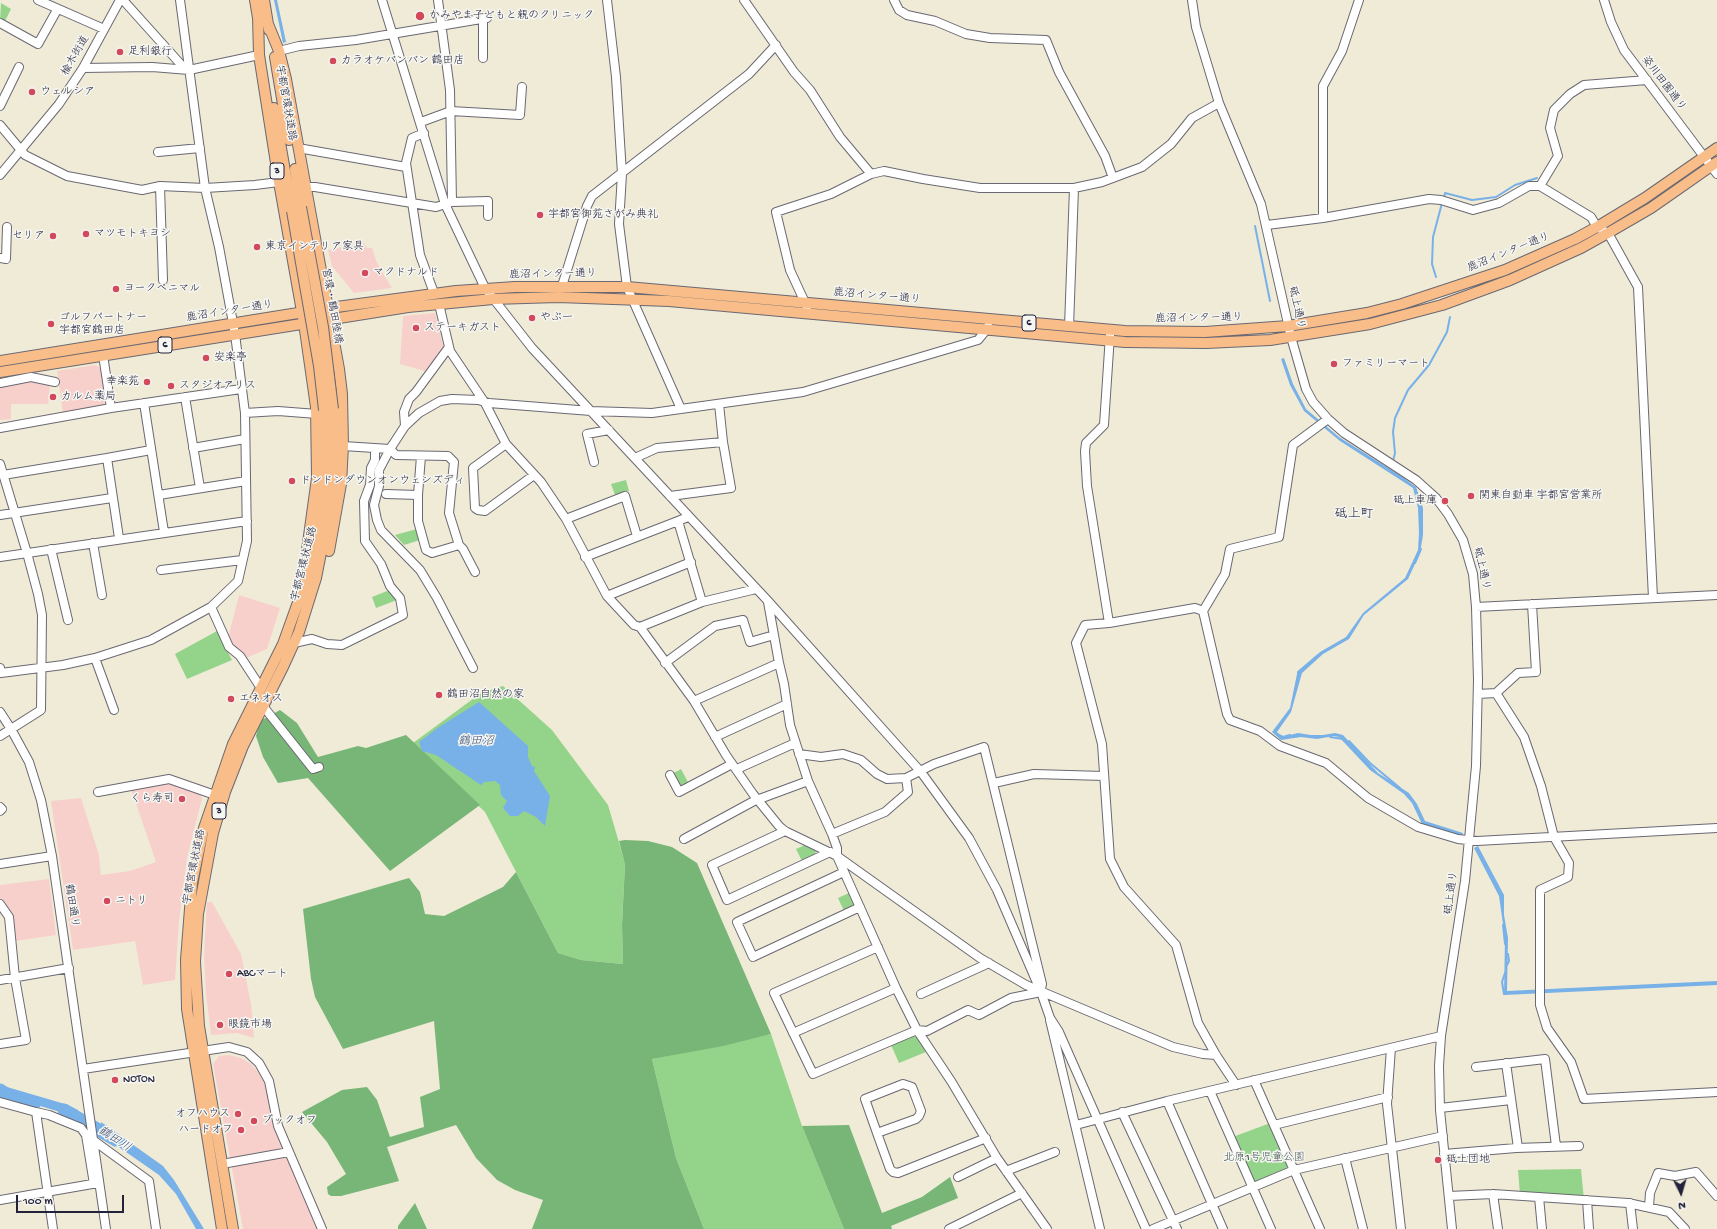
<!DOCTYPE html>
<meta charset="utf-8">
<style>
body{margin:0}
#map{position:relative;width:1717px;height:1229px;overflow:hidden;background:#f0ebd7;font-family:"Gochi Hand",sans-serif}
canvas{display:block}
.north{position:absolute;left:1661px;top:1173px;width:40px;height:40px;-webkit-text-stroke:3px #f6f6f2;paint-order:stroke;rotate:175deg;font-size:11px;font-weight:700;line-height:16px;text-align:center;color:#22223b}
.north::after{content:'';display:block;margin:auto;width:14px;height:18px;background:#22223b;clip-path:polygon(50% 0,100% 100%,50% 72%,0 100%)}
.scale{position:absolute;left:16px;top:1195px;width:108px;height:18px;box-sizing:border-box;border:2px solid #22223b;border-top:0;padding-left:5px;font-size:12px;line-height:14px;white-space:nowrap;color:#22223b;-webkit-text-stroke:3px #f6f6f2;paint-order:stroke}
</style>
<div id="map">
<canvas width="1717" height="1229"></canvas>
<div class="north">N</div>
<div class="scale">100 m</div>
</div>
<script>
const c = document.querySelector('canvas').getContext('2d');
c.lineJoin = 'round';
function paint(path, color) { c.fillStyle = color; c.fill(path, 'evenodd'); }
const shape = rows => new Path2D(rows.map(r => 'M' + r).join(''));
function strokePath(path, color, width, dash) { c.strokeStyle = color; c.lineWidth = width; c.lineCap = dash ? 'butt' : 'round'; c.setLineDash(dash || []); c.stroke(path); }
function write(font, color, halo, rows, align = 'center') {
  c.font = font + ' "Gochi Hand","Klee One",sans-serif'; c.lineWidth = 3; c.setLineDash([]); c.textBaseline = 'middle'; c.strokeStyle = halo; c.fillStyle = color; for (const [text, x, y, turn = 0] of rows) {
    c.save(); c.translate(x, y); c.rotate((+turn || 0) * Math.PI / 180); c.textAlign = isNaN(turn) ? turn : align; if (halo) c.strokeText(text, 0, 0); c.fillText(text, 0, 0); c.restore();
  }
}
paint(shape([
 [364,243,367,248,372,248,377,263,392,288,354,293,332,266,328,250],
 [435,313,444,350,428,372,400,364,403,316],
 [95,365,101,368,105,402,103,406,63,413,57,371],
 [32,380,50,384,48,404,11,404,11,419,0,420,0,386],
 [239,595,280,608,267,649,246,658,231,645,228,638],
 [166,782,199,793,202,798,187,858,179,921,175,980,143,985,135,941,73,950,51,801,81,798,99,855,101,875,130,871,156,862,131,789],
 [49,879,56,935,16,941,13,916,0,900,0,885],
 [207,902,212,902,241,954,251,1004,254,1038,237,1033,211,1035,206,994,204,955],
 [229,1055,241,1058,251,1064,265,1080,318,1229,243,1229,213,1064,219,1056]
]), '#f7d0cb');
paint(shape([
 [1,3,11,9,4,23,0,21],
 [626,480,629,491,615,495,611,484],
 [417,529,420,540,404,545,395,535],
 [387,591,391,592,397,600,376,608,372,597],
 [217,631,232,660,187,679,175,654],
 [503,686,552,730,608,805,625,863,622,924,623,964,581,960,558,953,485,812,413,743,481,693],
 [681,769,689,784,683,788,679,786,672,774],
 [805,845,816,850,815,855,802,861,796,849],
 [849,893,854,904,852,908,844,911,838,898],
 [771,1034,802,1126,844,1229,704,1229,676,1158,652,1059],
 [912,1036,917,1037,926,1052,899,1063,891,1045],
 [1273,1122,1294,1170,1252,1187,1230,1138],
 [1581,1169,1584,1200,1520,1195,1518,1170]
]), '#94d48a');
paint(shape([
 [280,710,297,723,318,757,358,746,366,748,406,735,480,805,390,871,308,778,278,783,263,757,256,736,260,721],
 [625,840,648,841,672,847,697,863,771,1034,723,1046,652,1059,676,1158,704,1229,532,1229,543,1200,515,1190,497,1180,476,1158,456,1125,387,1147,399,1181,341,1196,331,1196,328,1194,327,1187,346,1174,327,1142,302,1112,342,1090,367,1087,377,1100,390,1137,424,1127,420,1097,440,1089,434,1021,343,1049,315,997,311,979,303,909,409,878,420,892,425,914,444,916,503,887,516,872,558,953,581,960,623,964,622,925,625,864,619,841],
 [849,1125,882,1213,922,1197,950,1177,958,1198,891,1226,892,1229,844,1229,802,1126],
 [415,1203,427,1229,398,1229,398,1226]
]), '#77b676');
paint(shape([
 [274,0,277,0,286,42,283,43],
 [1284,358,1293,384,1306,409,1339,437,1401,476,1416,487,1423,508,1423,535,1420,553,1408,579,1364,615,1349,639,1323,654,1302,673,1291,712,1277,732,1282,737,1298,733,1317,736,1335,733,1343,735,1378,773,1409,793,1417,804,1425,821,1463,833,1462,836,1422,824,1412,803,1404,794,1370,770,1339,737,1334,736,1317,739,1301,737,1281,740,1272,732,1290,708,1297,674,1320,652,1346,637,1363,613,1405,578,1418,550,1419,533,1418,508,1413,488,1340,441,1304,411,1290,385,1281,359],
 [479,702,528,746,528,757,532,766,535,767,534,771,550,796,545,826,536,817,524,811,518,816,510,816,503,808,507,801,501,795,500,785,495,781,484,782,481,785,436,755,422,751,419,742,439,727],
 [1478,846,1504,895,1504,915,1508,938,1507,991,1717,981,1717,985,1504,995,1505,938,1499,896,1474,848],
 [0,1085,65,1104,78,1110,79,1120,67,1114,0,1094],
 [101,1122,163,1166,174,1180,204,1229,196,1229,176,1194,159,1175,103,1136]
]), '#78b1e8');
strokePath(shape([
 [1444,198,1445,193,1472,200,1496,197,1515,185,1537,178],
 [1255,226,1270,301],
 [1436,277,1432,264,1433,237,1442,203],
 [1393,461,1395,453,1393,432,1395,418,1408,390,1429,365,1447,332,1450,317],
 [1415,563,1421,549],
 [1298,675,1298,672,1318,655],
 [1277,734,1283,737,1290,735],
 [1312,736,1324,736],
 [1330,737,1343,739],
 [1349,741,1370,763,1400,788],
 [1503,925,1505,944],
 [1507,965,1509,961,1508,954],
 [1505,973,1502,982,1504,994,1506,994]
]), '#78b1e8', 2);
strokePath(shape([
 [0,1090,15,1100,35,1103],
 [64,1110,116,1140]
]), '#78b1e8', 13);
const minor = shape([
 [38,0,104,29],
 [123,0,185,69],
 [382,0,445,204,485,288,532,348,768,601,921,772,969,838,997,890,1041,992,1050,1018,1059,1032,1146,1229],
 [438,0,450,90,452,202],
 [607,0,616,77,622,174,619,224,627,287,681,409],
 [744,0,794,72,810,90,840,137,871,174,884,171,923,179,980,188,1074,188,1069,327],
 [894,0,899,10,907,15,935,21,966,34,990,38,1046,40,1059,72,1105,156,1113,178],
 [1192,0,1196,27,1219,103,1261,204,1291,337,1306,389,1313,402,1328,419,1344,433,1416,480,1436,498,1448,514,1463,540,1473,574,1476,607,1478,680,1476,766,1465,881,1441,1036,1439,1066,1440,1110,1452,1229],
 [1604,0,1611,22,1624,50,1717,174],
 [483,19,483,58],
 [0,23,38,44,57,10],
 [279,51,299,46,356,40,487,18],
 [83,68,152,67,189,70,259,55],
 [0,106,19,67],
 [421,122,451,111,520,115,522,87],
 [0,125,25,155,67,176,142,190,160,186,205,188,255,185,279,182],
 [424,133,412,138,406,163,420,255,434,293],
 [298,148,406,167],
 [158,152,200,148],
 [0,175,59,104,83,68,120,0],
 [160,186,163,280],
 [1540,186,1591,217,1597,227,1608,233,1638,287,1653,598],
 [305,187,315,187,436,207,452,202,488,201,488,216],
 [1074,188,1102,182,1142,167,1171,144,1192,118,1219,103],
 [1323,218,1323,86,1342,51,1359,0],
 [1267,225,1323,218,1429,199,1441,200,1473,210,1499,203,1529,186,1540,186,1558,156,1550,128,1554,110,1570,94,1584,85,1647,80],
 [0,258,6,259,7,227],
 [562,286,587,206,592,196,749,74,776,45],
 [439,304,450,351,485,403,506,444,541,482,566,519,607,596,634,625,640,627,694,701],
 [807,307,790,270,776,212,831,194,871,174],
 [103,355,111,408],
 [0,383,31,377,55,382],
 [185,397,200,488],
 [144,403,164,532],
 [719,404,723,442],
 [245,413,278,411,317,414],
 [1328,419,1293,445,1279,537,1230,549,1225,574,1203,611,1227,714,1230,720,1260,731,1280,746,1326,763,1368,798,1418,827,1458,839,1477,841,1717,828],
 [405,426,404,412,409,399,416,392,449,347],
 [0,428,111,408,241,389],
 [506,444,473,468,475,508,478,510,485,511,534,475],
 [343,446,390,449,405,426,419,413,440,401,452,399,478,400,489,403,591,411,652,413,803,392,978,340,987,329,988,326],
 [193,448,245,439],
 [421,456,418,495,418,521,426,550,432,553,459,545],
 [635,458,657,448,723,442,731,488,670,496],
 [594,462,587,434,609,430],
 [0,464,27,553,38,594,42,615,41,710,0,736],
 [3,475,107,458],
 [386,494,418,495],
 [159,495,246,481],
 [0,515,112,498],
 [566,519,625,496,637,536],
 [119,538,107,458,151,450],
 [93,543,102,595],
 [51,549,68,620],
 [0,557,247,521],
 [585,557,678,521],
 [161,570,242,560],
 [607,596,691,562],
 [702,602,756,589],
 [768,602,779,663,784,684,790,725,808,781,832,834,837,848,837,856,896,988,917,1030,927,1031,968,1010,979,1015,1011,998,1041,992],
 [211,607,229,647,240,656,261,688],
 [1476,607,1717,595],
 [1203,611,1195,608,1109,623,1085,625,1076,643,1102,744,1110,859,1124,887,1176,945,1198,1023,1216,1055,1236,1085],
 [1109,623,1087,486,1085,451,1086,443,1104,425,1110,335],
 [640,627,702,602,678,521,688,517],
 [294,643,312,639,327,644,342,645,403,615,400,598,390,586,381,564,365,541,364,501,370,485,371,468,375,460,375,449],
 [95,658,114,710],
 [665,663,715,626,743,620,750,642,774,635],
 [779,663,694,701,726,755,753,794,779,826,785,831,837,856,980,958,1026,985,1173,1047,1203,1054,1216,1055],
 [0,668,1,673,63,665,95,658,151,640,211,607,238,581,247,541,245,413,235,334,219,247,205,188,180,0],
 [473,668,437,598,420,570,381,530,377,520,374,505,379,486,379,470,390,449,396,455,448,456,454,462,449,513,459,545,463,549,475,572],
 [1496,693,1518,673,1536,672,1532,604],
 [1478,694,1496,693,1524,737,1541,786,1554,837,1569,863,1568,877,1540,890,1540,1005,1547,1028,1571,1062,1584,1099,1717,1092],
 [263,706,313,769,319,767],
 [0,712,11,729,29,762,41,800,52,856,106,1229],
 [715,737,787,704],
 [799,754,821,757,843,754,861,760,877,774,887,779,906,778],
 [737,769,795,743],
 [670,775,679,792,732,764],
 [994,783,1034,774,1104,776],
 [98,792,169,779,215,795],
 [0,807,2,809,0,811],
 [785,831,712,865,727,900,830,852],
 [832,834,885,812,908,792,906,778,934,764,984,747,1042,984,1041,989],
 [684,839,754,801,808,781],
 [0,864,52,856],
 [844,872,737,922,753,957,860,907],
 [0,904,9,917,15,978,26,1040,0,1044],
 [878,947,774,993,813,1074,917,1030,951,1081,997,1158,1047,1229],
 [0,980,69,968],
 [921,994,989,963],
 [1050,1020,1100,1229],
 [793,1033,896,988],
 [1391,1048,1387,1104,1401,1229],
 [1506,1063,1518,1148],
 [1476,1067,1545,1059,1556,1146],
 [83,1069,229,1047,247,1052,259,1063,269,1081,278,1126,322,1229],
 [1254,1080,1320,1229],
 [1210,1091,1271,1229],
 [1167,1101,1223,1229],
 [0,1102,36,1112,53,1229],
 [1440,1108,1511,1100],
 [36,1112,49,1115,81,1128,86,1135,94,1184],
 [1122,1112,1177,1229],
 [1076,1125,1167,1101,1441,1036],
 [1274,1125,1388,1097],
 [877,1133,916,1119,919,1116,921,1111,912,1087,903,1084,865,1099,877,1133,890,1169,893,1172,898,1173,986,1138],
 [93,1140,149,1181,156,1229],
 [1444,1154,1516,1148,1579,1146],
 [1345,1158,1363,1229],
 [222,1164,289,1152],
 [1006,1171,1055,1152],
 [958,1177,997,1158],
 [1493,1194,1498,1229],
 [1449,1196,1493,1194,1628,1203,1669,1212,1685,1229],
 [1539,1197,1542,1229],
 [0,1200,98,1183],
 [1587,1200,1589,1229],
 [1630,1203,1633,1229],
 [1649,1207,1650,1193,1658,1173,1675,1176,1696,1172,1717,1196],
 [949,1229,1022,1193],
 [1153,1229,1294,1170,1443,1136]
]);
const major = shape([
 [255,0,259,24],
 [264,0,269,30],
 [258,17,259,55,279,182,304,323,316,407,317,478,307,550],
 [268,24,279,51,286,79,339,369,342,394,343,446,341,484,329,551],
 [275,57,289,140],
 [274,108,292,211],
 [295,169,301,207],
 [0,361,329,308,456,291,515,287,627,287,1125,331,1205,332,1288,326,1367,313,1402,304,1505,270,1575,239,1597,227,1645,198,1717,148],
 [0,372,408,307,493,299,558,297,669,301,1125,342,1206,343,1270,340,1370,324,1442,305,1510,280,1581,248,1608,233,1651,208,1717,162],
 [222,1229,187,1009,186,960,192,883,203,831,233,744,283,644,306,580,319,523,324,479,324,410],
 [233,1229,199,1026,195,962,198,914,213,833,225,792,243,746,283,667,299,632,316,578,327,522,333,479,333,409]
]);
strokePath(minor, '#6a6872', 10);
strokePath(major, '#6a6872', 12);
strokePath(minor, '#fff', 8);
strokePath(major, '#f8bd88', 10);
const majorBridge = shape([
 [301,207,323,327,333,409],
 [292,211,319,366,324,410]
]);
strokePath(majorBridge, '#6a6872', 12, []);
strokePath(majorBridge, '#f8bd88', 10);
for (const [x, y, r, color] of [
 [420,16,5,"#d1495b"],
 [120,52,4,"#d1495b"],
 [333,61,4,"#d1495b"],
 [32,92,4,"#d1495b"],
 [540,215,4,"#d1495b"],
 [86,234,4,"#d1495b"],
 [53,236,4,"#d1495b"],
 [257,247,4,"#d1495b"],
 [365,273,4,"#d1495b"],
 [116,289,4,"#d1495b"],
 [532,318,4,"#d1495b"],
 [51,324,4,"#d1495b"],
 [416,328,4,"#d1495b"],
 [206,358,4,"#d1495b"],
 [1334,364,4,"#d1495b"],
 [147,382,4,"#d1495b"],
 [171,386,4,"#d1495b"],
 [53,397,4,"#d1495b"],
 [292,481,4,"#d1495b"],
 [1471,496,4,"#d1495b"],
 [1445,501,4,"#d1495b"],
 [439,695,4,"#d1495b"],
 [231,699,4,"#d1495b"],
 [182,799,4,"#d1495b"],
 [107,901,4,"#d1495b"],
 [229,974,4,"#d1495b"],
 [220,1025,4,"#d1495b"],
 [115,1080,4,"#d1495b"],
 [238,1114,4,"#d1495b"],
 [254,1121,4,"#d1495b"],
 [241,1130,4,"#d1495b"],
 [1438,1160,4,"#d1495b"]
]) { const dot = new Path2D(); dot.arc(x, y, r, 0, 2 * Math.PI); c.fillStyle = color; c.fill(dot); strokePath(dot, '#f6f6f2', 1.5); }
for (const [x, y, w] of [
 [277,171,14],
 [1029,323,14],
 [165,345,14],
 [219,811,14]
]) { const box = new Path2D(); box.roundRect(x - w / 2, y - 8, w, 16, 3); c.fillStyle = '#f6f6f2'; c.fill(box); strokePath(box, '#22223b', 1); }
write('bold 10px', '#22223b', null, [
 ["3",277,171],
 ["6",1029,323],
 ["6",165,345],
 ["3",219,811]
]);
write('11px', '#22223b', '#f6f6f2', [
 ["かみやま子どもと親のクリニック",429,16],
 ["足利銀行",128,52],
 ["カラオケバンバン 鶴田店",341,61],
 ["ウェルシア",40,92],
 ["宇都宮御苑さがみ典礼",548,215],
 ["マツモトキヨシ",94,234],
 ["セリア",45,236,"right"],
 ["東京インテリア家具",265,247],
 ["マクドナルド",373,273],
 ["ヨークベニマル",124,289],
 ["ゴルフパートナー",59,318],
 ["宇都宮鶴田店",59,331],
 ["やぶ一",540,318],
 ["ステーキガスト",424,328],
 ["安楽亭",214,358],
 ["ファミリーマート",1342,364],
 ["幸楽苑",139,382,"right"],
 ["スタジオアリス",179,386],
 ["カルム薬局",61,397],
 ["ドンドンダウンオンウェンズディ",300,481],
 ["関東自動車 宇都宮営業所",1479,496],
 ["砥上車庫",1437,501,"right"],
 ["鶴田沼自然の家",447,695],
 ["エネオス",239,699],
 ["くら寿司",174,799,"right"],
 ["ニトリ",115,901],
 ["ABCマート",237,974],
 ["眼鏡市場",228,1025],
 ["NOTON",123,1080],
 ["オフハウス",230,1114,"right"],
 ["ブックオフ",262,1121],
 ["ハードオフ",233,1130,"right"],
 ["砥上団地",1446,1160]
], 'left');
write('11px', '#22223b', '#f6f6f2', [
 ["楡木街道",76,56,-60],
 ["姿川田園通り",1663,84,53],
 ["宇都宮環状道路",285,103,80],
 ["鹿沼インター通り",1509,253,-22],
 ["鹿沼インター通り",553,275,-1],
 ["鹿沼インター通り",877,297,5],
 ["宮環・鶴田陸橋",331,306,80],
 ["砥上通り",1296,308,78],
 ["鹿沼インター通り",230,312,-9],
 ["鹿沼インター通り",1199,319,-1],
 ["宇都宮環状道路",305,564,-76],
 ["砥上通り",1481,569,78],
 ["宇都宮環状道路",195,867,-79],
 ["砥上通り",1452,893,-82],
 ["鶴田通り",71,906,81]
]);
write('11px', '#445753', '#f6f6f2', [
 ["北原1号児童公園",1264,1158]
]);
write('italic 12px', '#405478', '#f6f6f2', [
 ["鶴田沼",476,742],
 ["鶴田川",114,1140,33]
]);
write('13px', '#22223b', '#f6f6f2', [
 ["砥上町",1354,515]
]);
</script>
